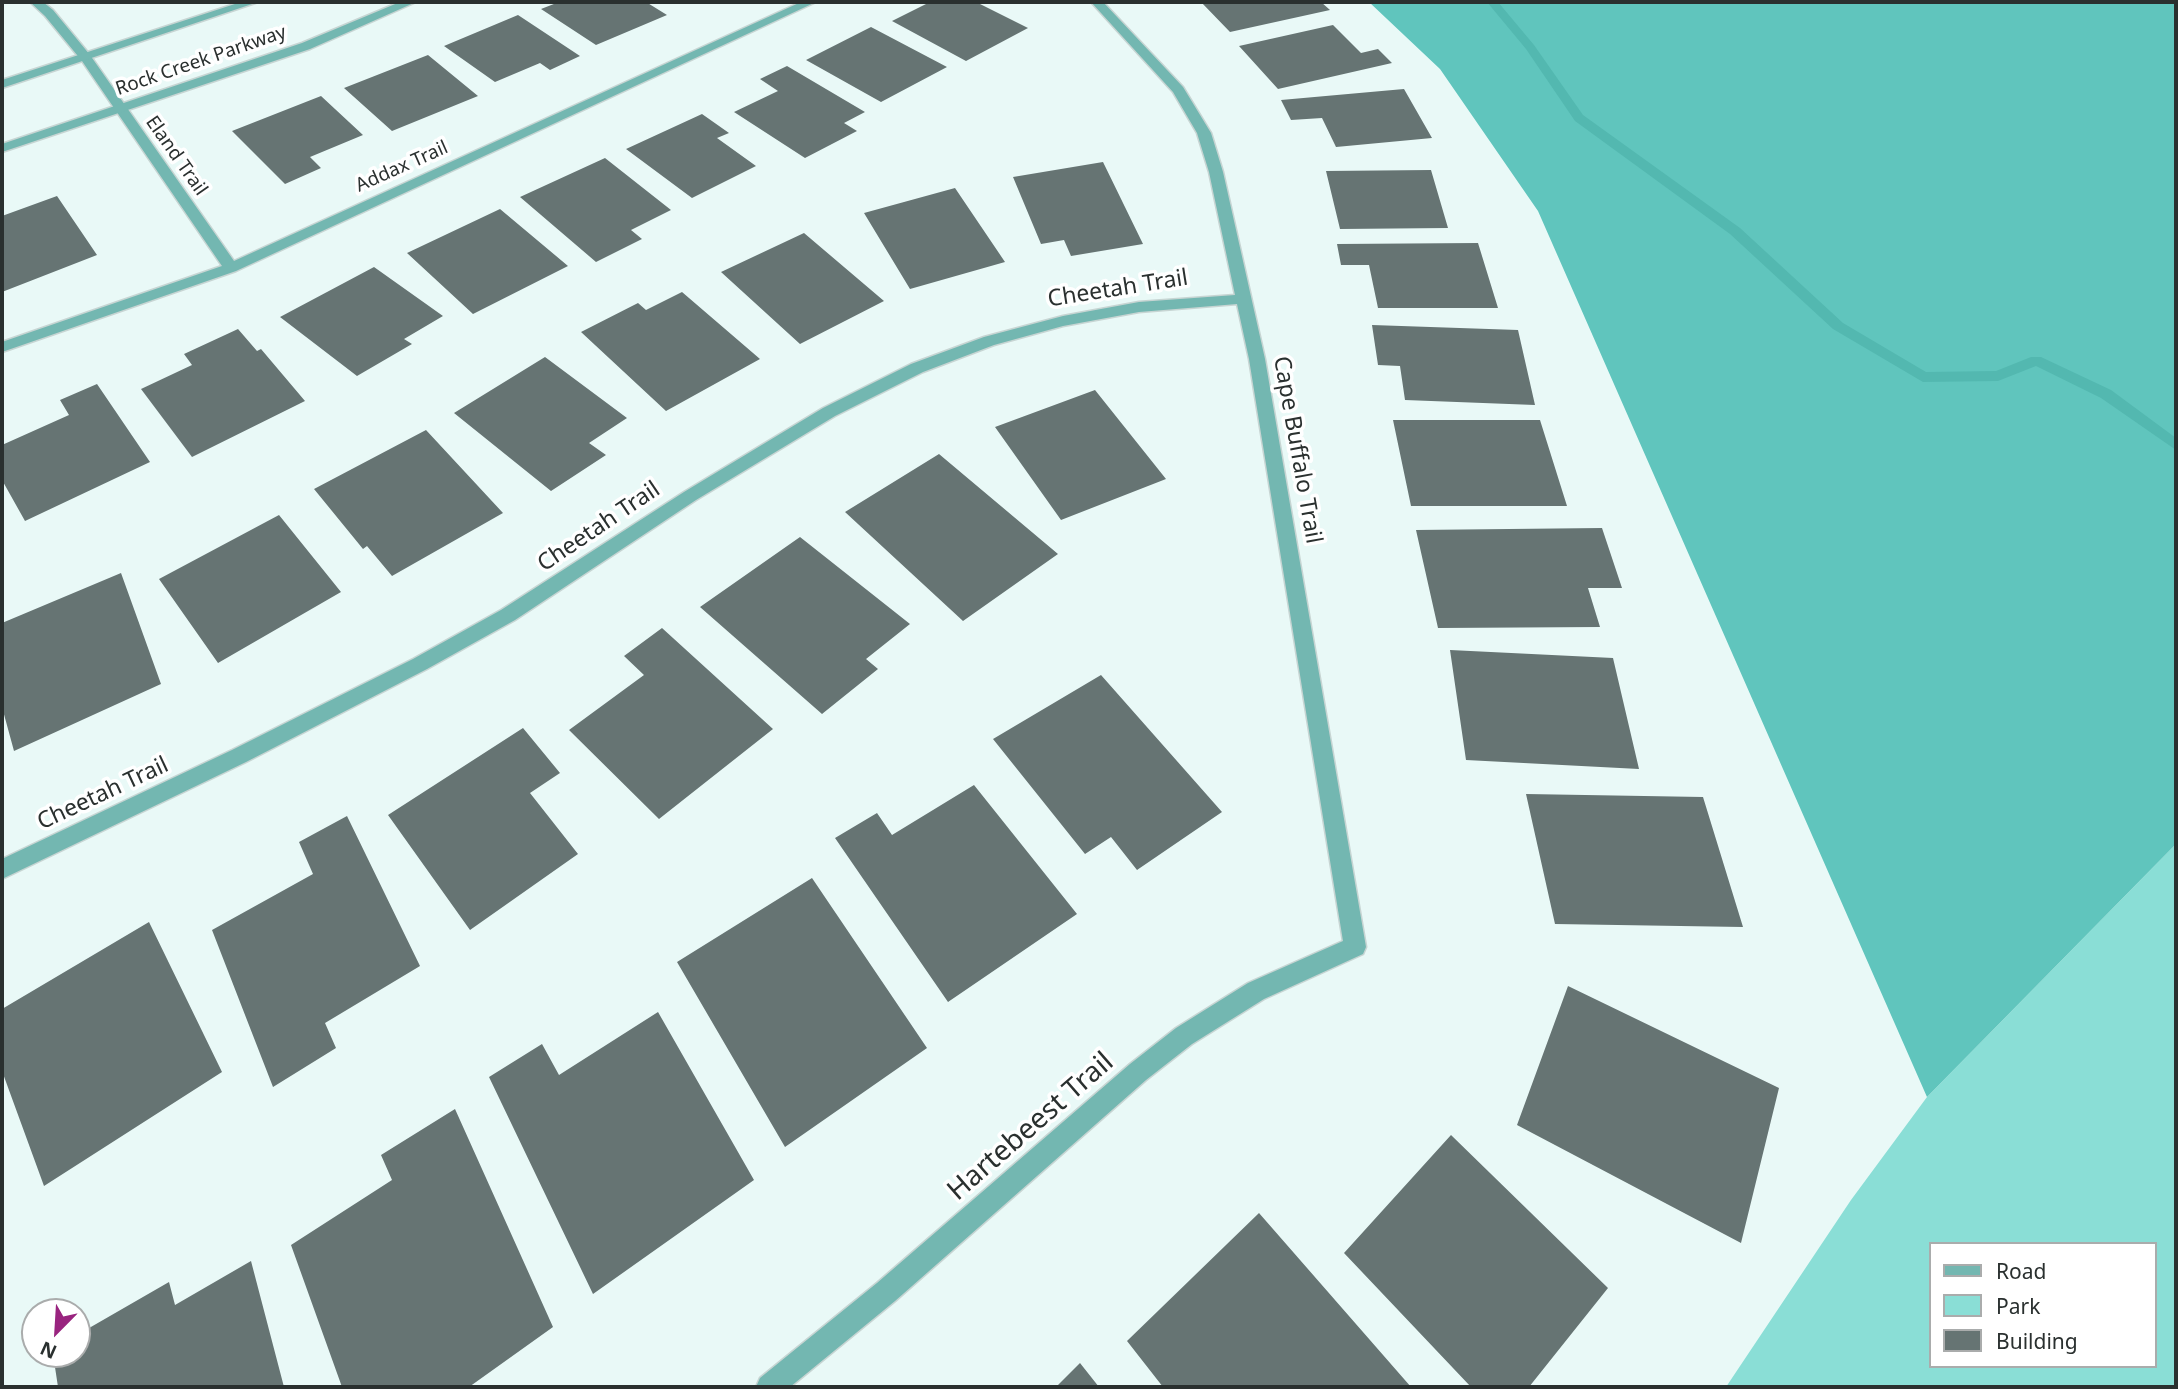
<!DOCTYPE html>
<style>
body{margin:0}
#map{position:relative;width:2178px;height:1389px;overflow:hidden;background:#e9f9f7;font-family:"Noto Sans",sans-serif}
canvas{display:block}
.frame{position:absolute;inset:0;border:4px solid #2a302f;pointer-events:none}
.legend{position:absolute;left:1929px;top:1242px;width:228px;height:126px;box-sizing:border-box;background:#fff;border:2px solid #aaacac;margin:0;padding:9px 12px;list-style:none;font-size:21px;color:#2a302f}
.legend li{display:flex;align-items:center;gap:14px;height:35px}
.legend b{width:35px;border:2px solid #aaacac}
.north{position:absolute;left:21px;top:1298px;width:70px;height:70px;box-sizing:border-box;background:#fff;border:2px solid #aaacac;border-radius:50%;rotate:204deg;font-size:19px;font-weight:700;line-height:28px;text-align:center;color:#2a302f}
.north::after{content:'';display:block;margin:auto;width:24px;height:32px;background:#99247f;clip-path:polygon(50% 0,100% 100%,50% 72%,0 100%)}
</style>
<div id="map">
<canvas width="2178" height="1389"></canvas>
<div class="frame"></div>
<ul class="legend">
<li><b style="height:9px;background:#73b7b1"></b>Road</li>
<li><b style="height:19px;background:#8aded6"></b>Park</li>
<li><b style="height:19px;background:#667473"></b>Building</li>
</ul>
<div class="north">N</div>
</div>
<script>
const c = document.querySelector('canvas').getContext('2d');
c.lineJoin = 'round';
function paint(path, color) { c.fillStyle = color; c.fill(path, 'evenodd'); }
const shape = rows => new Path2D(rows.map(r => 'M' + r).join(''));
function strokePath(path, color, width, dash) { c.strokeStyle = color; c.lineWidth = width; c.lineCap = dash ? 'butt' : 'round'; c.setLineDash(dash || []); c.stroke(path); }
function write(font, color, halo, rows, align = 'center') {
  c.font = font + ' "Noto Sans",sans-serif'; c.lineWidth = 7; c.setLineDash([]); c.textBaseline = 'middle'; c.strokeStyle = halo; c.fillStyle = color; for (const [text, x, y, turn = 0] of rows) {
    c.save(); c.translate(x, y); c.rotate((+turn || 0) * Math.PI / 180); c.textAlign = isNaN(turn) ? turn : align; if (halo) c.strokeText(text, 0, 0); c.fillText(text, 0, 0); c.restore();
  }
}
paint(shape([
 [2176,844,2176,1387,1726,1387,1851,1200,1927,1097],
 [1931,1244,2155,1244,2155,1366,1931,1366]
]), '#8aded6');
paint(shape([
 [1369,2,2176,2,2176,844,1927,1097,1538,211,1440,69]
]), '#60c5bd');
paint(shape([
 [1487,2,1498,2,1534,45,1583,115,1740,228,1843,323,1926,372,1996,371,2031,357,2041,357,2111,390,2176,438,2176,450,2101,398,2036,366,1998,381,1923,382,1833,329,1730,234,1575,121,1526,49,1487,2]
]), '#53b8b0');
paint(shape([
 [559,2,646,2,667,15,596,45,541,9],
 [930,2,976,2,1028,28,966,61,892,21],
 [1201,2,1321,2,1330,10,1230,32],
 [518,15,580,56,550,70,540,63,495,82,444,46],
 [1333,25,1361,53,1378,49,1392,63,1278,89,1239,46],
 [871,27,947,67,881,102,806,60],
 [428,55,478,96,392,131,344,88],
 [787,66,865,112,844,123,857,131,805,158,734,112,778,91,760,79],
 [1404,89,1432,138,1336,147,1322,118,1291,120,1281,100],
 [321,96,363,135,310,157,321,168,285,184,232,131],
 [702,114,729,133,717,138,756,166,692,198,626,149],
 [605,158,671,210,631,230,642,239,596,262,520,197],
 [1103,162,1143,244,1071,256,1064,240,1041,244,1013,177],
 [1431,170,1448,228,1340,229,1326,171],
 [955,188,1005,262,910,289,864,213],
 [57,196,97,255,2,292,2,216],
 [500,209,568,266,473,314,407,253],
 [804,233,884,301,800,344,721,272],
 [1478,243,1498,308,1378,308,1369,265,1341,265,1337,244],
 [374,267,443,316,404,339,412,344,357,376,280,317],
 [682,292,760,359,666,411,581,332,638,303,646,310],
 [1372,325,1518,330,1535,405,1405,400,1400,366,1378,365],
 [238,329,257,351,261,349,305,401,192,457,141,389,192,365,184,354],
 [545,357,627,418,589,443,606,455,551,491,454,413],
 [97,384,150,462,25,521,2,480,2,445,69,415,60,400],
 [1095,390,1166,479,1061,520,995,427],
 [1393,420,1540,420,1567,506,1411,506],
 [426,430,503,513,392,576,367,546,363,549,314,489],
 [939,454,1058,554,963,621,845,512],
 [279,515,341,592,218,663,159,579],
 [1602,528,1622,588,1588,588,1600,627,1438,628,1416,530],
 [800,537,910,624,866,659,878,669,822,714,700,607],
 [121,573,161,684,14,751,2,707,2,623],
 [662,628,773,729,659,819,569,730,644,675,624,656],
 [1450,650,1613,658,1639,769,1466,760],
 [1101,675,1222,812,1137,870,1111,837,1085,854,993,739],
 [523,728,560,773,530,793,578,854,470,930,388,815],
 [974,785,1077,914,948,1002,835,838,877,813,892,835],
 [1526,794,1703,797,1743,927,1555,924],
 [347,816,420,966,325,1023,336,1048,273,1087,212,930,313,874,299,842],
 [812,878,927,1048,785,1147,677,962],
 [149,922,222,1072,44,1186,2,1071,2,1009],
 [1568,986,1779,1088,1741,1243,1517,1125],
 [658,1012,754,1180,593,1294,489,1077,542,1044,559,1075],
 [455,1109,553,1327,469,1387,342,1387,291,1245,392,1180,381,1155],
 [1451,1135,1608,1288,1529,1387,1471,1387,1344,1253],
 [1259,1213,1411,1387,1163,1387,1127,1341],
 [251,1261,284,1387,58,1387,53,1354,77,1354,77,1335,169,1282,175,1305],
 [1080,1363,1099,1387,1056,1387]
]), '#667473');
const minor = shape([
 [30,2,43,2,53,10,90,55,234,261,801,2,816,2,236,271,2,352,2,342,222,266,82,61,45,16,30,2],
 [1091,2,1103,2,1183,87,1211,133,1223,172,1265,359,1366,947,1363,954,1264,999,1192,1044,1146,1080,895,1301,790,1387,756,1387,760,1378,877,1283,1130,1064,1176,1028,1248,983,1343,941,1249,359,1237,304,1139,312,1063,326,994,345,923,372,835,416,696,500,515,620,427,669,246,762,2,879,2,859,232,750,413,659,501,610,684,492,823,408,911,364,984,337,1063,316,1139,302,1235,295,1209,172,1197,133,1173,92,1091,2]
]);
const tertiary = shape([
 [241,2,258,2,2,88,2,80,241,2],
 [400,2,416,2,310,49,2,152,2,144,302,43,400,2]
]);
strokePath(minor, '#c7d5d3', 3);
strokePath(tertiary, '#c7d5d3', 3);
paint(minor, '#73b7b1');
paint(tertiary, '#73b7b1');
write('19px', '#2a302f', '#fff', [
 ["Rock Creek Parkway",201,61,-19],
 ["Eland Trail",176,156,55],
 ["Addax Trail",402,167,-24]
]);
write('23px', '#2a302f', '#fff', [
 ["Cheetah Trail",1118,289,-9],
 ["Cape Buffalo Trail",1297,450,80],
 ["Cheetah Trail",599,527,-34],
 ["Cheetah Trail",103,794,-25]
]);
write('28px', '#2a302f', '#fff', [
 ["Hartebeest Trail",1031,1127,-41]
]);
</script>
